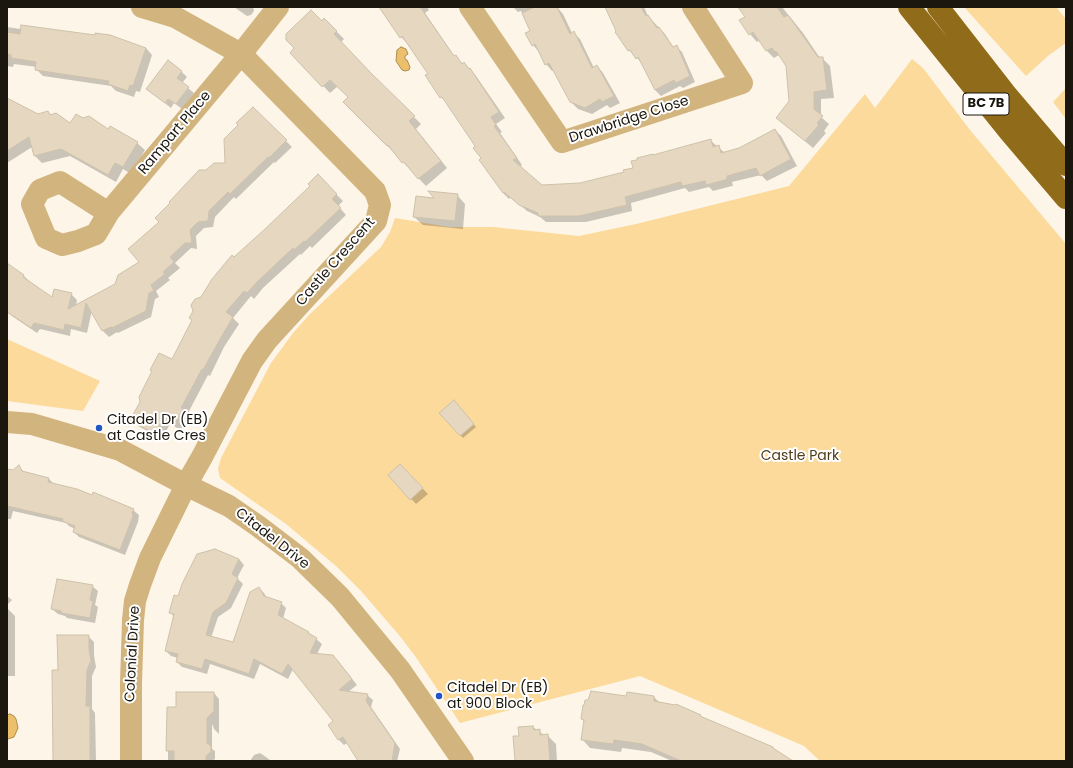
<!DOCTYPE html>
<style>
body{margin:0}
#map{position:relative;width:1073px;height:768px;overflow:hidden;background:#fdf5e7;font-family:Poppins,sans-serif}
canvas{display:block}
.frame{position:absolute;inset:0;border:8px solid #1b170e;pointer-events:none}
</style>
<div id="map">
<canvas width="1073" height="768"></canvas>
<div class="frame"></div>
</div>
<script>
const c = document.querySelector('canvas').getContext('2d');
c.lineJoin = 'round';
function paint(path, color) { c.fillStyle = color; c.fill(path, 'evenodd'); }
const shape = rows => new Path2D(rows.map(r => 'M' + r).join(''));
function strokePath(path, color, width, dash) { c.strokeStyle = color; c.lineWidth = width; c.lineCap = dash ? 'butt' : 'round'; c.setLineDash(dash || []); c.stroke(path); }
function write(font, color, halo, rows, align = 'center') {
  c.font = font + ' Poppins,sans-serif'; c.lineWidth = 4; c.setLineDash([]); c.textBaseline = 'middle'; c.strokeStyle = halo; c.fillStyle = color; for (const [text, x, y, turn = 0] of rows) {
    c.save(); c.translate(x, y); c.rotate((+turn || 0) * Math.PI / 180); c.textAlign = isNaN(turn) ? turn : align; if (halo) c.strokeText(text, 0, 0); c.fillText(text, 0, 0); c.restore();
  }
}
paint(shape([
 [964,7,1056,7,1066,19,1066,43,1049,55,1026,76],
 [912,59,923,68,970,130,1066,244,1066,761,820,761,804,746,640,676,460,723,415,656,399,635,361,591,336,566,286,524,220,478,218,469,221,458,271,363,293,333,309,315,381,247,390,232,395,218,449,227,493,227,579,236,636,224,789,186,865,94,875,108],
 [1066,88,1066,119,1053,102],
 [7,339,100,381,83,411,7,401]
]), '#fcda9c');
const water = shape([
 [401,47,406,49,408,54,405,56,405,59,407,60,410,67,409,70,405,71,402,70,396,61,397,50,401,47],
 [10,714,14,716,16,719,18,728,14,737,8,739,7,738,7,715,10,714]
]);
paint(water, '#ebbf6c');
strokePath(water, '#ad8d50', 1);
paint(shape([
 [234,7,253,7,254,11,251,15,247,16],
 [380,7,427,7,429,10,425,13,455,57,463,64,464,63,476,76,505,118,496,124,502,132,500,133,522,165,519,167,542,186,580,184,625,173,654,156,711,141,725,153,739,149,775,130,781,136,797,166,767,181,761,175,732,182,733,186,732,186,713,191,709,187,689,192,685,188,631,203,632,211,586,222,546,222,540,217,527,211,511,197,509,199,503,193,480,160,482,158,477,147,448,104,441,97,426,76,429,74,408,43,407,43,401,37],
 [513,7,557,7,563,14,572,33,574,33,580,39,594,68,597,66,603,73,620,103,610,108,607,105,592,114,578,109,571,102,554,70,552,71,546,64,539,52,533,45,531,31,521,11,518,12],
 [606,7,644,7,648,16,665,34,674,48,676,46,682,52,695,82,683,88,680,86,661,96,655,90,642,63,629,50],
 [739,7,782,7,803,33,820,58,822,58,830,66,834,98,821,99,821,117,829,124,824,131,826,133,813,148,777,118,790,101,787,66,779,55,774,58,767,51,760,40,757,42,750,34,746,17],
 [324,19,344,39,341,42,376,79,421,124,416,129,447,168,426,186,345,102,349,97,338,86,330,93,291,53],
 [7,27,146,48,152,55,140,92,136,91,134,97,116,91,111,86,43,76,36,69,37,67,14,64,13,67,7,66],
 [181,71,187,77,182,83,194,93,182,109,174,103,171,108,147,89],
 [7,101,38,115,48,112,51,115,71,125,109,130,137,143,145,150,131,174,123,169,116,182,70,156,42,163,35,156,32,147,7,163],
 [253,108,292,147,275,163,274,162,236,199,234,197,215,217,213,227,204,228,196,236,197,249,191,248,175,263,180,268,168,278,170,280,156,291,159,297,155,299,151,317,118,333,117,332,109,337,103,331,92,310,87,333,71,329,70,336,40,329,37,333,12,316,7,311,7,264,21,282,24,276,29,281,29,282,53,298,71,294,77,300,76,306,115,285,140,262,161,222,207,171,226,164],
 [324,182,343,201,338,206,346,215,312,248,310,246,301,255,300,254,263,288,254,299,251,296,233,318,239,324,224,347,210,376,208,375,187,415,188,416,181,430,170,424,162,439,138,426,132,420,172,361,193,321,201,298,234,258],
 [457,195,465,204,463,229,423,225,414,217,436,199],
 [456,404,476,427,463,438,441,413],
 [19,467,25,473,49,479,54,484,133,510,139,515,138,522,125,555,79,537,74,532,75,529,69,526,66,523,13,511,11,519,7,519,7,469,13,471],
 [406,471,428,494,416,504,390,476],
 [239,559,244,565,237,578,243,584,231,608,218,617,211,638,234,644,259,588,264,593,267,598,281,603,286,608,283,619,308,632,322,644,317,654,332,656,338,661,357,685,348,692,367,695,373,700,371,707,400,749,397,761,359,761,347,743,344,745,339,740,329,725,335,721,293,669,288,679,260,664,254,679,210,664,207,674,182,667,177,662,178,658,171,656,166,651,174,617,170,612,179,597],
 [92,586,98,591,95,605,98,607,95,623,67,618,65,616,58,614,52,609],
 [7,596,12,600,7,605],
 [7,608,15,616,15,676,8,676,8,697,7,697],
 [88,636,94,642,94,655,96,667,92,676,92,709,95,713,96,761,54,761,59,671],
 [214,693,219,699,219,734,214,729,212,724,212,749,215,751,215,759,212,761,168,761,168,708,177,708],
 [654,697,660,703,791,761,672,761,651,752,622,748,621,752,590,748,582,739,584,722,582,719,627,698],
 [533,727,544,735,547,735,556,744,557,761,516,761,520,737],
 [260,753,266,757,271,761,250,761,254,755]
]), '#0003');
const building = shape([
 [379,7,420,7,454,56,456,55,462,64,464,62,469,69,470,68,499,112,491,117,496,125,494,126,517,158,513,160,542,185,580,183,624,172,623,170,633,168,631,161,637,160,637,158,653,154,653,155,711,139,713,147,719,145,721,153,739,148,775,129,791,159,760,176,756,168,727,176,727,179,725,180,706,185,705,181,682,186,681,182,625,197,627,205,579,216,538,216,538,213,519,205,504,192,503,193,479,160,481,158,473,148,475,146,442,97,440,98,425,75,428,74,402,36,400,38,379,7],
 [535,7,557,7,570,34,574,31,592,68,597,65,614,96,602,102,600,99,585,108,570,102,549,63,545,65,535,44,532,46,525,33,530,31,522,13,535,7],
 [605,7,641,7,646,16,648,15,657,28,659,27,673,47,677,45,690,76,676,83,674,80,655,90,638,57,636,59,630,50,628,51,615,32,616,31,605,7],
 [738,7,777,7,784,17,788,15,818,57,823,57,827,90,814,92,814,109,823,116,817,123,819,125,805,141,776,118,789,101,786,66,776,51,775,52,772,48,766,51,753,32,749,35,739,20,745,17,738,7],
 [311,10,322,21,324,18,337,31,334,34,370,72,415,116,409,121,441,161,418,179,404,162,402,163,388,145,387,146,343,102,348,97,330,80,322,87,290,53,294,48,286,40,286,34,311,10],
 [21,25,95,35,95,33,110,35,146,48,133,86,130,85,128,91,108,84,109,81,35,70,36,62,11,58,11,55,7,54,7,32,20,34,21,25],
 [168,60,182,71,177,78,189,87,176,104,168,99,165,103,146,89,168,60],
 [7,98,38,114,48,111,50,115,56,113,70,123,76,114,83,118,89,116,108,129,110,126,138,142,123,167,115,163,108,175,61,149,34,156,29,137,7,151,7,98],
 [253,107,287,140,269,158,268,157,230,194,228,192,209,211,208,221,198,222,190,230,192,243,185,243,170,257,174,262,163,272,165,274,151,285,154,291,149,293,146,311,112,328,111,327,102,331,86,303,81,328,65,324,64,330,34,323,31,328,7,312,7,263,24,275,23,277,52,297,54,289,72,293,68,309,115,284,118,275,139,262,128,249,159,222,155,218,170,203,169,202,199,170,206,170,214,163,225,163,224,139,238,125,236,123,253,107],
 [318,174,337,194,332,199,341,208,305,242,304,241,294,250,293,248,257,282,247,293,244,291,226,312,233,317,219,341,203,370,202,369,181,408,183,409,174,425,163,419,155,434,130,420,140,402,139,397,152,371,150,370,159,353,172,359,192,320,189,318,193,311,191,305,195,299,201,297,212,279,232,255,234,257,265,229,310,186,308,184,318,174],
 [428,191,458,194,455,221,413,217,416,196,434,198,428,191],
 [454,400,474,424,460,436,439,413,454,400],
 [400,464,423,488,410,500,388,475,400,464],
 [19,465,22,471,49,478,48,482,77,489,92,495,93,492,134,509,132,513,133,516,120,550,73,532,75,526,62,521,63,519,7,506,7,469,13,470,19,465],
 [215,549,239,559,232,574,238,578,226,603,213,612,206,635,233,642,250,592,259,587,264,596,282,602,278,615,309,632,308,633,317,638,310,653,333,655,352,679,339,690,368,694,366,701,395,743,392,761,358,761,343,737,338,740,328,725,333,721,288,664,282,674,254,659,249,674,205,659,202,669,176,662,178,654,165,651,174,614,169,613,174,595,178,596,182,584,197,554,215,549],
 [57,579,93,585,90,600,93,601,90,618,61,613,61,611,51,609,57,579],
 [57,635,89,635,89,649,91,661,87,670,86,706,90,706,90,761,53,761,52,670,58,670,57,635],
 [591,691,626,696,627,692,654,696,654,701,675,705,676,704,701,715,700,716,773,747,773,748,793,761,681,761,642,744,614,740,613,744,581,740,584,720,581,719,583,705,584,705,585,700,588,700,591,691],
 [176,692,214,692,214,711,207,718,207,743,211,746,211,752,206,756,206,761,174,761,174,751,166,751,167,707,176,707,176,692],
 [533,726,534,730,540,729,540,735,548,734,550,761,515,761,513,736,519,736,518,727,533,726]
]);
paint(building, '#e5d7c0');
strokePath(building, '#cec1aa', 1);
strokePath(shape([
 [470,7,562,142,742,83,693,7],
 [109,212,96,234,78,241,62,245,46,238,32,204,40,190,60,182,107,212,109,212,241,54,278,7],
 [7,422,32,424,120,450,186,485,229,506,258,526,300,558,340,597,400,670,463,761],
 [131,761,131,683,133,620,135,601,140,585,150,558,186,485,202,457,252,361,267,340,376,221,380,205,375,191,241,54,175,17,142,7]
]), '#d2b47e', 22);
strokePath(shape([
 [909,7,1009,131,1066,198],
 [938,7,1005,93,1066,165]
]), '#906c1a', 22);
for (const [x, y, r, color] of [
 [99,428,4,"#2157c4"],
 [439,696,4,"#2157c4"]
]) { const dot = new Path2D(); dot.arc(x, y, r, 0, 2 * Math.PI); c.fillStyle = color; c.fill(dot); strokePath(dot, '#fff', 1.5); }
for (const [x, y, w] of [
 [986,104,46]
]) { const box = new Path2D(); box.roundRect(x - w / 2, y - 11, w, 22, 3); c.fillStyle = '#fff'; c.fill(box); strokePath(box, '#1b170e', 1); }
write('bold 13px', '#1b170e', null, [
 ["BC 7B",986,104]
]);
write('14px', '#1b170e', '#fff', [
 ["Drawbridge Close",629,120,-18],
 ["Rampart Place",175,133,-50],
 ["Castle Crescent",336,262,-49],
 ["Citadel Drive",272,539,38],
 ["Colonial Drive",133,654,-87]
]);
write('14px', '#1b170e', '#fff', [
 ["Citadel Dr (EB)",107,420],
 ["at Castle Cres",107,436],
 ["Citadel Dr (EB)",447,688],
 ["at 900 Block",447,704]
], 'left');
write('14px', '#503e1a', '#fff', [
 ["Castle Park",800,456]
]);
</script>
